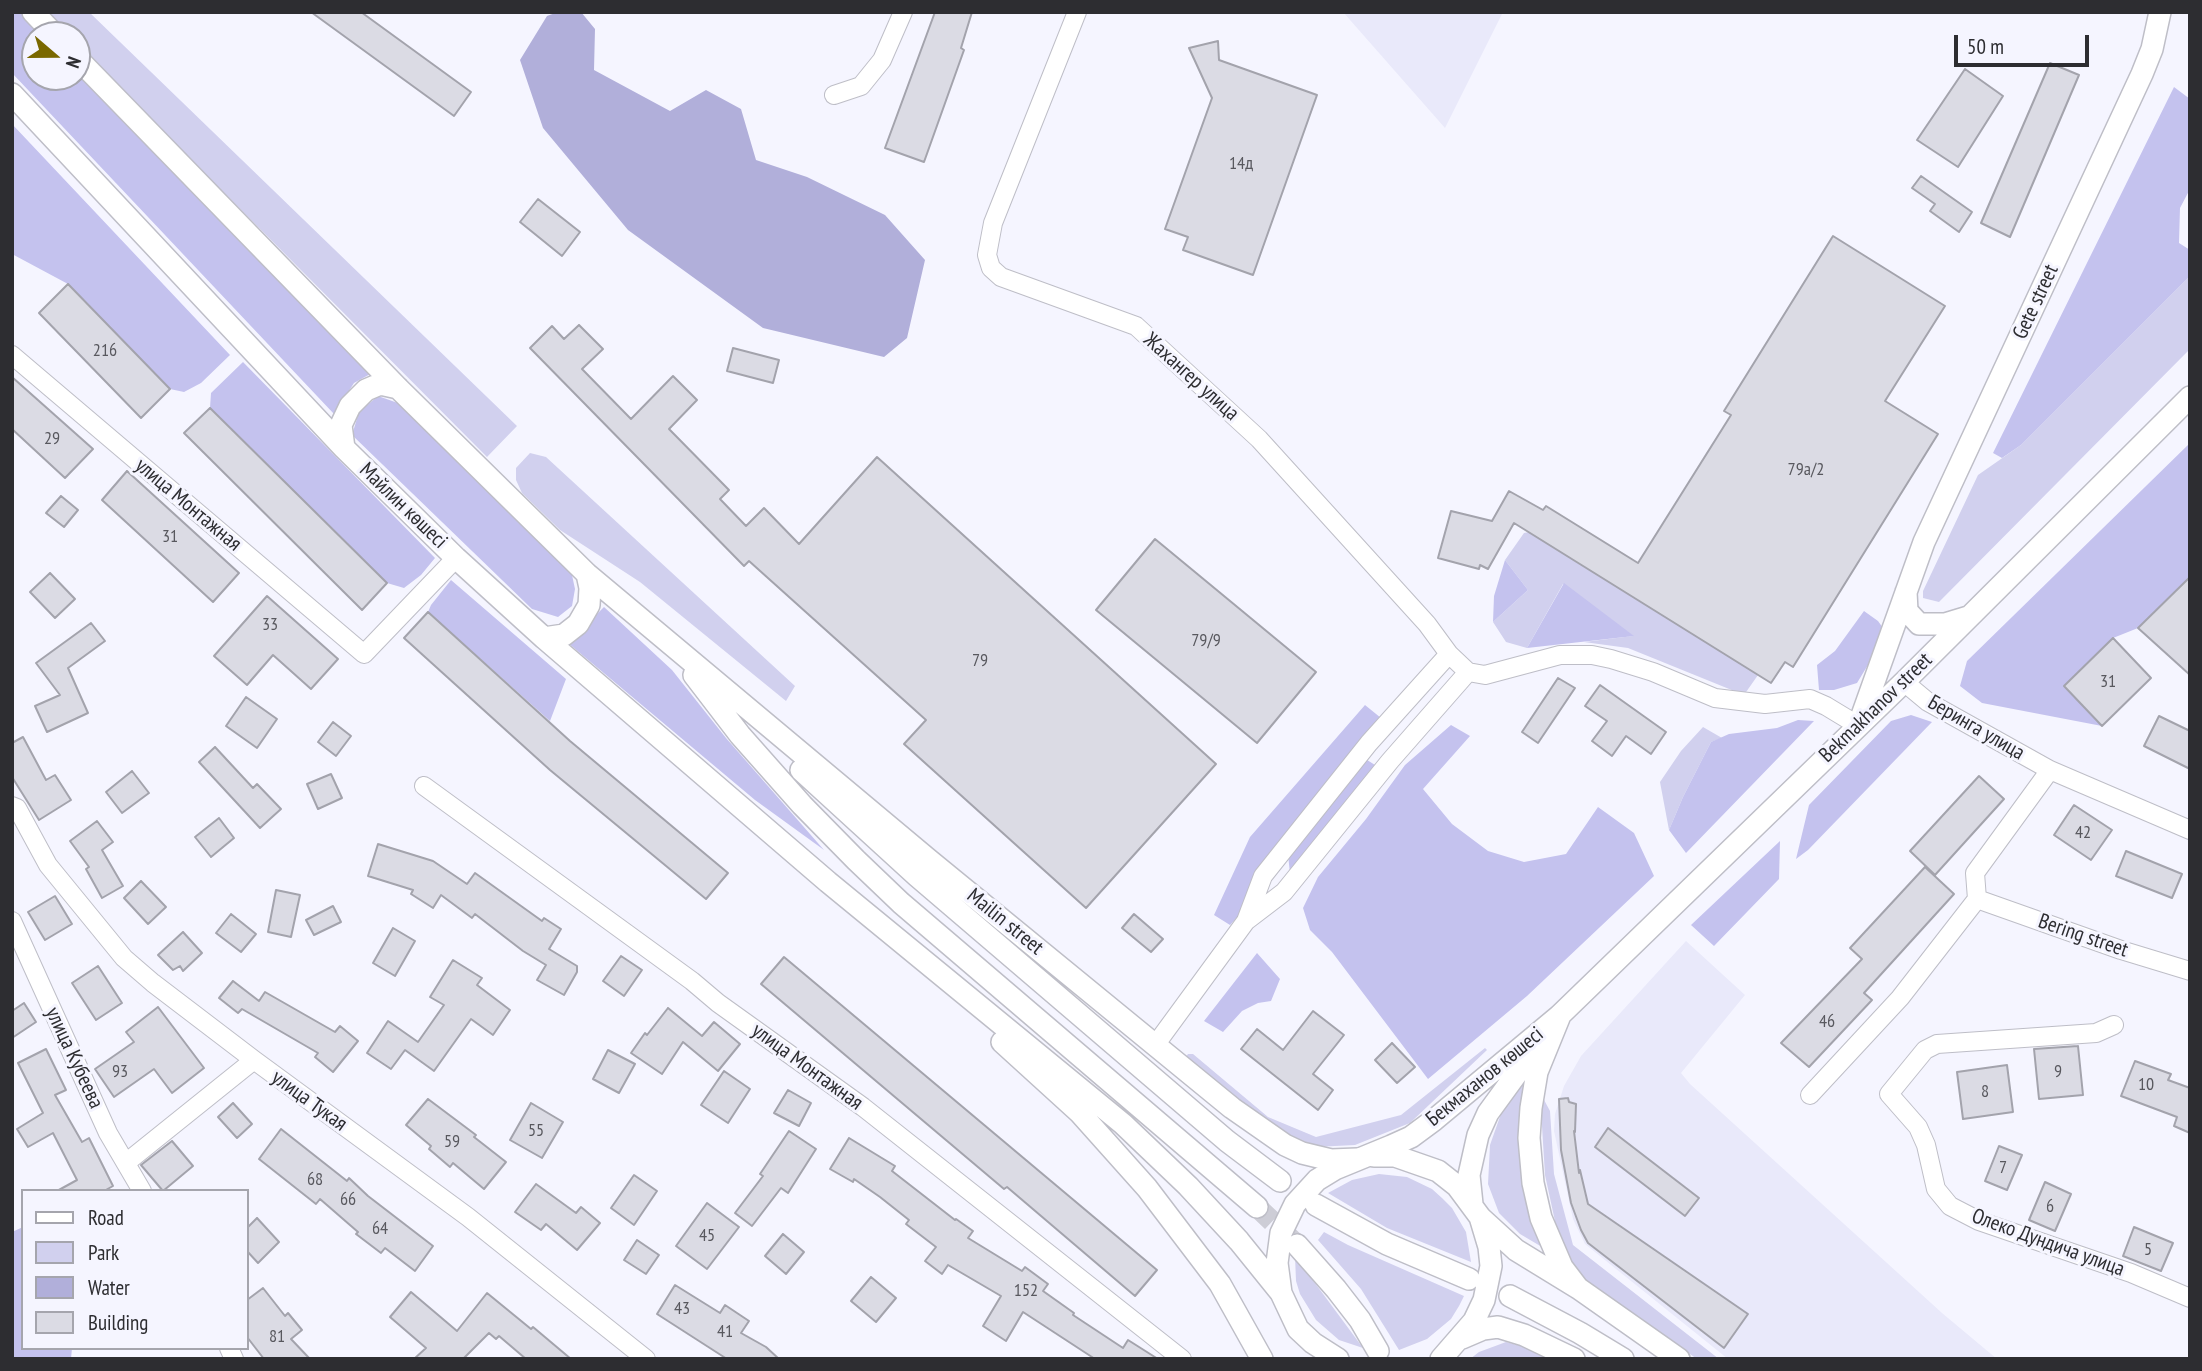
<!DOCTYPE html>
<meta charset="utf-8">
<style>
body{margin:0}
#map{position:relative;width:2202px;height:1371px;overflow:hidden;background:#f5f5ff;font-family:"PT Sans Narrow",sans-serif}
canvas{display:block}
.frame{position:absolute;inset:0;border:14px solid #2d2d31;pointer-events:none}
.legend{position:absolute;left:21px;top:1189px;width:228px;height:161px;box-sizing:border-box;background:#f5f5ff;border:2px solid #a5a5ad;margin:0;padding:9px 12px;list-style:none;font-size:21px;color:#2d2d31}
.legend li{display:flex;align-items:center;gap:14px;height:35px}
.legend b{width:35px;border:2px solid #a5a5ad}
.north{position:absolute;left:21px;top:21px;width:70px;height:70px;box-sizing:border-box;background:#f5f5ff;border:2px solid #a5a5ad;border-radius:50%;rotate:110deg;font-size:19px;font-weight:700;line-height:28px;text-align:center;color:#2d2d31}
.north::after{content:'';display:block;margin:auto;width:24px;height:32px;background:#7a6800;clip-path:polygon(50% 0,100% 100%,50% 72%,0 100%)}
.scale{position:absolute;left:1954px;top:35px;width:135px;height:32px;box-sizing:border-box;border:4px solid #2d2d31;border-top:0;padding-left:9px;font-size:21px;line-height:24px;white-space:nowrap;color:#2d2d31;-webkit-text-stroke:5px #f5f5ff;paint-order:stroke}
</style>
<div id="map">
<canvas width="2202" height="1371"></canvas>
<div class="frame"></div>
<ul class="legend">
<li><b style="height:9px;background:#fff"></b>Road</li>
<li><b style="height:19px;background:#d1d0ee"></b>Park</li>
<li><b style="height:19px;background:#b1afda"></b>Water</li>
<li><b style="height:19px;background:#dbdbe4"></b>Building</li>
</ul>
<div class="north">N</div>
<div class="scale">50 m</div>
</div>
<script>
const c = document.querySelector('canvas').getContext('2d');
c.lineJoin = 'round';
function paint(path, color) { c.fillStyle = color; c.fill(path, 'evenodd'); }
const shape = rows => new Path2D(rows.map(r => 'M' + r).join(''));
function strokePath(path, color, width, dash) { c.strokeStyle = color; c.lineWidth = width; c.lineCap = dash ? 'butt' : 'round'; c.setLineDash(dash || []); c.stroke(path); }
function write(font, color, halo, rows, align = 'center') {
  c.font = font + ' "PT Sans Narrow",sans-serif'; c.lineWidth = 6; c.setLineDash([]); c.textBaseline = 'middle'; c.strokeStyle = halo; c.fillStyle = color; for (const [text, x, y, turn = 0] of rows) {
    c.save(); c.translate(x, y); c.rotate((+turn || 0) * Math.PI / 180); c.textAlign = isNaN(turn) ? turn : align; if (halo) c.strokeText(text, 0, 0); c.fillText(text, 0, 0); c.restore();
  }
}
paint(shape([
 [1343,12,1503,12,1445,128],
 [1686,941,1745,995,1681,1073,1690,1084,1942,1313,1997,1359,1728,1359,1585,1244,1573,1219,1554,1131,1555,1114,1564,1086,1581,1056]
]), '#e9e9fa');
paint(shape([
 [47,12,89,12,517,426,487,457,77,45,77,35,68,35],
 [2190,276,2190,349,1939,602,1923,598,1923,591,1978,475,2021,445],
 [530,453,546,457,795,686,786,701,640,582,560,530,522,493,516,480,516,468],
 [1529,532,1758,675,1744,695,1628,648,1584,642,1633,636,1563,584,1527,648,1506,642,1493,622,1528,590,1505,560,1524,533],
 [1703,727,1722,738,1711,742,1683,797,1669,830,1660,782,1681,751],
 [1485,1048,1487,1050,1410,1123,1355,1145,1315,1147,1264,1125,1185,1058,1188,1054,1193,1054,1268,1117,1316,1137,1401,1115],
 [1529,1074,1526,1187,1542,1247,1520,1234,1499,1213,1488,1184,1490,1145,1503,1108],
 [1543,1098,1550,1111,1554,1174,1573,1245,1719,1359,1697,1359,1585,1280,1567,1260,1558,1235,1545,1175,1541,1110],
 [1379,1174,1407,1177,1432,1189,1442,1198,1452,1208,1466,1232,1471,1262,1387,1228,1328,1193,1352,1180],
 [1324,1232,1348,1245,1464,1296,1459,1306,1451,1319,1427,1339,1399,1350,1361,1289,1318,1240],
 [1295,1256,1363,1348,1339,1340,1316,1320,1300,1294,1296,1281],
 [1506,1342,1535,1350,1552,1359,1470,1359,1479,1352]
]), '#d1d0ee');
paint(shape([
 [12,12,23,12,44,35,35,35,35,77,77,77,77,70,132,130,372,373,354,383,334,414,12,73],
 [2174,87,2190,99,2190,189,2180,208,2179,243,2190,250,2190,276,2021,445,2002,458,1993,453],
 [12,124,230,355,201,383,184,392,170,389,68,284,12,254],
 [243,362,435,558,421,575,404,588,387,583,210,408,211,393],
 [378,396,409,407,557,558,572,575,575,589,572,606,558,617,532,609,352,435,359,412],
 [2190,443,2190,577,2138,628,2113,638,2064,686,2102,726,1982,703,1960,686,1967,661],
 [1505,560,1528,590,1493,622,1494,596],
 [451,580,566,679,550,721,428,612,431,605],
 [1564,583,1634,636,1527,648],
 [604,607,672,670,726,738,824,850,755,800,568,643],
 [1864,611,1878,621,1883,628,1874,655,1857,683,1834,690,1819,690,1817,665,1835,651],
 [1365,705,1381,718,1242,912,1230,925,1214,915,1250,837],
 [1911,715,1932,722,1808,850,1796,859,1809,805,1891,721],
 [1798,720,1814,721,1686,853,1669,830,1683,797,1711,742,1729,734,1777,728],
 [1451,725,1470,736,1423,789,1452,824,1488,851,1524,862,1566,854,1598,807,1634,833,1654,876,1527,996,1428,1079,1332,952,1310,930,1303,908,1318,877,1366,819,1405,765],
 [1364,758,1375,765,1290,873,1288,855],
 [1780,841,1779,879,1714,946,1691,925],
 [1257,953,1280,979,1271,1001,1258,1003,1242,1011,1223,1032,1204,1021],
 [23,1227,23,1348,72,1348,71,1359,12,1359,12,1232]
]), '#c4c2ee');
paint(shape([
 [558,12,581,12,595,29,594,70,670,111,706,90,741,109,756,160,807,177,885,215,925,260,907,338,884,357,763,328,628,230,543,128,520,60,547,16]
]), '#b1afda');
const building = shape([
 [311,12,361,12,471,92,454,116,311,12],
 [935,12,972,12,961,48,964,50,924,162,885,148,935,12],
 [1218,41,1219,60,1317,95,1253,275,1183,250,1188,237,1165,229,1212,98,1189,48,1218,41],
 [2050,63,2079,75,2010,237,1981,223,2050,63],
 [1965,69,2003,96,1958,167,1917,140,1965,69],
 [1921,176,1972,212,1959,232,1930,211,1935,204,1912,188,1921,176],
 [538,199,580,232,562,256,520,222,538,199],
 [1833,236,1945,306,1885,401,1938,434,1793,667,1785,662,1771,683,1514,523,1488,569,1480,565,1479,569,1438,558,1451,511,1492,521,1509,491,1543,510,1546,506,1638,563,1731,415,1724,411,1833,236],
 [68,284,170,389,141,418,39,313,68,284],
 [579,325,603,349,582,369,631,419,673,376,697,400,669,429,729,490,720,499,746,526,764,508,799,544,877,457,1216,764,1086,908,904,744,926,720,749,561,744,566,530,348,552,326,564,339,579,325],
 [733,348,779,360,773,383,727,371,733,348],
 [12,377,93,449,65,478,12,429,12,377],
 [210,408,387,583,362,610,184,433,210,408],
 [127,471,239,573,213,602,102,500,127,471],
 [61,496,78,510,64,527,46,513,61,496],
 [1155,539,1316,672,1257,743,1096,610,1155,539],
 [50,573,75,599,55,618,30,592,50,573],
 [2190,577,2190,675,2138,628,2190,577],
 [267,596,338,659,311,689,273,655,247,685,214,656,267,596],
 [428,612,570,741,728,873,706,899,550,770,404,638,428,612],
 [91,623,105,641,68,668,88,713,47,732,35,706,60,695,36,663,91,623],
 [2113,638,2151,678,2102,726,2064,686,2113,638],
 [1558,678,1575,688,1538,743,1522,732,1558,678],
 [1600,685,1666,732,1651,754,1626,736,1612,756,1592,741,1607,721,1585,706,1600,685],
 [246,697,277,719,257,748,226,726,246,697],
 [2159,716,2190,731,2190,769,2144,746,2159,716],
 [333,722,351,736,336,756,318,742,333,722],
 [23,737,46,780,55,775,71,800,39,820,12,777,12,743,23,737],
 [215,747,253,788,257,784,281,809,260,828,199,762,215,747],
 [132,771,149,793,122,813,106,792,132,771],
 [331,774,342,798,318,809,307,784,331,774],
 [1979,776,2004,799,1935,875,1910,851,1979,776],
 [2074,805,2112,830,2091,860,2054,835,2074,805],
 [219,818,234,838,211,857,195,837,219,818],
 [97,821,113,842,102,850,123,886,102,898,86,869,89,867,70,841,97,821],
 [378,844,433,861,467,884,475,873,542,921,544,918,561,929,549,949,577,966,577,972,564,995,537,980,546,965,523,951,475,914,472,918,441,895,433,908,411,894,413,890,368,876,378,844],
 [2126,851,2182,874,2172,898,2116,876,2126,851],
 [1925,867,1954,894,1864,993,1872,1000,1809,1067,1781,1043,1862,959,1850,948,1925,867],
 [141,881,166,907,148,924,124,898,141,881],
 [276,890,300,895,291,937,268,932,276,890],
 [55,896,72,924,45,940,28,912,55,896],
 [333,906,341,922,314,935,306,920,333,906],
 [231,914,256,934,241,952,216,933,231,914],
 [1134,914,1163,939,1151,952,1122,928,1134,914],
 [393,928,415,941,395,976,373,963,393,928],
 [183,932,202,953,183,971,180,966,173,970,158,955,183,932],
 [621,956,642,970,624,996,603,981,621,956],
 [784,957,1157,1270,1135,1296,1007,1187,1004,1189,761,984,784,957],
 [453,960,482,978,477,985,510,1010,493,1035,471,1019,434,1071,405,1050,391,1069,367,1053,388,1021,418,1042,444,1005,430,997,453,960],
 [98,966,122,1003,96,1020,72,983,98,966],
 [233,981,259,1001,265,992,335,1032,340,1026,358,1041,333,1072,315,1057,318,1053,242,1009,238,1013,219,998,233,981],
 [24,1003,36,1022,12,1038,12,1011,24,1003],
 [158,1007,204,1068,172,1093,154,1069,114,1097,95,1069,134,1042,126,1032,158,1007],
 [668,1008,702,1036,714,1022,740,1044,718,1071,683,1042,662,1074,631,1053,645,1033,647,1035,668,1008],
 [1313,1011,1344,1035,1313,1074,1333,1090,1318,1110,1241,1049,1257,1029,1283,1050,1313,1011],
 [1392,1043,1415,1067,1397,1083,1375,1060,1392,1043],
 [2078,1046,2083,1095,2039,1099,2034,1049,2078,1046],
 [46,1049,66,1090,55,1095,82,1142,89,1138,113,1186,104,1191,57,1191,77,1180,53,1133,28,1147,17,1129,43,1113,18,1063,46,1049],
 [608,1050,635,1064,619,1093,593,1079,608,1050],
 [2135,1061,2171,1074,2168,1080,2190,1088,2190,1133,2174,1126,2177,1117,2121,1096,2135,1061],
 [2007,1065,2013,1112,1963,1119,1957,1072,2007,1065],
 [724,1071,750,1089,728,1123,701,1105,724,1071],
 [788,1090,811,1103,799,1126,774,1113,788,1090],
 [1568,1098,1569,1102,1576,1104,1575,1132,1574,1131,1579,1173,1580,1170,1588,1204,1748,1314,1724,1348,1588,1243,1581,1230,1571,1203,1561,1150,1559,1099,1568,1098],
 [428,1099,476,1135,474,1137,506,1162,484,1189,453,1163,450,1167,429,1149,431,1146,406,1125,428,1099],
 [233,1103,252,1124,237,1138,218,1117,233,1103],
 [531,1103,563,1122,542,1158,510,1140,531,1103],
 [1608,1128,1699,1198,1685,1216,1595,1147,1608,1128],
 [281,1129,347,1181,349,1178,368,1196,433,1246,415,1271,385,1248,381,1253,356,1234,358,1232,320,1199,316,1204,259,1159,281,1129],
 [789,1131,816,1149,788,1193,781,1188,752,1226,735,1213,763,1176,760,1174,789,1131],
 [849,1138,895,1166,892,1171,955,1220,956,1219,973,1231,968,1238,1022,1271,1025,1267,1048,1284,1043,1291,1074,1313,1073,1315,1123,1348,1128,1340,1158,1359,1095,1359,1023,1312,1006,1341,983,1326,1001,1296,948,1265,942,1274,925,1261,936,1247,906,1224,909,1220,880,1197,854,1179,853,1182,830,1169,849,1138],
 [172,1141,193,1166,163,1191,141,1165,172,1141],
 [1999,1146,2022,1155,2007,1190,1985,1181,1999,1146],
 [634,1175,657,1191,634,1225,611,1208,634,1175],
 [2045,1182,2071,1194,2055,1231,2029,1220,2045,1182],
 [536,1184,576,1213,581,1207,600,1223,577,1250,546,1224,541,1230,515,1212,536,1184],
 [707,1203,739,1227,707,1269,676,1246,707,1203],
 [257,1218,279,1242,258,1263,247,1251,247,1228,257,1218],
 [2134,1227,2173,1243,2161,1271,2123,1256,2134,1227],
 [783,1234,804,1252,786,1274,765,1256,783,1234],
 [637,1240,659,1255,646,1274,624,1260,637,1240],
 [871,1277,896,1298,876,1322,851,1301,871,1277],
 [675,1285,720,1313,725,1305,749,1321,741,1333,766,1347,779,1359,727,1359,657,1314,675,1285],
 [263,1288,285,1316,288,1313,302,1330,291,1339,310,1359,264,1359,247,1337,247,1300,263,1288],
 [411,1292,457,1331,487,1293,531,1329,533,1327,571,1359,526,1359,499,1336,496,1339,489,1333,463,1359,414,1359,426,1348,390,1317,411,1292]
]);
paint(building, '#dbdbe4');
strokePath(building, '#a3a3ac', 2);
strokePath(shape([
 [1257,1207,1295,1243]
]), '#cdcdd6', 21, [21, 10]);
const minor = shape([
 [1077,12,993,223,987,255,991,268,1001,277,1136,326,1259,439,1427,624,1449,654,1468,672,1485,675,1560,655,1592,655,1611,659,1653,672,1715,698,1765,704,1810,699,1826,706,1859,726],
 [834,95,861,86,882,60,903,12],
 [12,355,364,654,456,558],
 [1904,682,1928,702,2050,770,2190,830],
 [424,786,692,981,718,1003,863,1107,1182,1359],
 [12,806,17,808,48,865,124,958,153,983,254,1060,468,1217,646,1359],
 [1977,899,2121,950,2190,971],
 [1977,899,1975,873,2050,770],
 [12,921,108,1133,142,1191],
 [1246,921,1284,892,1390,761,1468,672],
 [2114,1025,2096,1033,1937,1044,1925,1050,1889,1094,1918,1127,1926,1145,1936,1189,1950,1206,1979,1221,2131,1273,2190,1298],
 [1156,1044,1246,921,1263,876,1369,743,1449,654],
 [1810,1095,1900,998,1977,899],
 [127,1162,254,1060],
 [229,1348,234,1359]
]);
const major = shape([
 [33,12,55,35],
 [77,58,398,388,587,574,929,860,1232,1108,1285,1145,1302,1153,1331,1160,1357,1159],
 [12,94,344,448,456,558,544,638,828,882,1123,1124,1188,1186,1239,1241,1281,1293],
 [344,448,341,425,350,406,366,390,380,384,398,388],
 [1906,592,1907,611,1919,624,1945,624,1968,617],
 [544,638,564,635,578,624,589,605,590,588,587,574],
 [694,675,740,735,802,805,856,860,901,903,1257,1207],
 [1860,721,1924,542,2142,74,2152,49,2160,12],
 [801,770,917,876,1227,1141,1280,1181],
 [1559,1018,1537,1072,1531,1108,1529,1138,1533,1183,1541,1218,1562,1267,1578,1288],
 [1002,1042,1080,1113,1147,1188,1220,1284,1262,1359],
 [1374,1156,1395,1156,1438,1171,1457,1186,1480,1217,1489,1247,1491,1266,1484,1300,1474,1321,1441,1359],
 [1472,1204,1469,1175,1478,1135,1488,1113,1539,1043],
 [1316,1205,1387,1244,1469,1279],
 [1481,1218,1516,1250,1578,1288,1679,1359],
 [1297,1245,1336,1289,1360,1320,1378,1351],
 [1510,1296,1580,1333,1623,1359],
 [1462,1338,1483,1329,1498,1327,1524,1335,1574,1359],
 [1338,1359,1313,1343,1298,1329,1281,1293,1277,1263,1281,1233,1295,1204,1317,1180,1335,1169,1391,1146,1411,1137,1434,1120,1559,1016,1904,682,2190,397]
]);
strokePath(minor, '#bebec7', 20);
strokePath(major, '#bebec7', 24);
strokePath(minor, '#fff', 18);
strokePath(major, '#fff', 21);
write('18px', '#58585e', null, [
 ["14д",1241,164],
 ["216",105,351],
 ["29",52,439],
 ["79а/2",1806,470],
 ["31",170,537],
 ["33",270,625],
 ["79/9",1206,641],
 ["79",980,661],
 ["31",2108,682],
 ["42",2083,833],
 ["46",1827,1022],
 ["93",120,1072],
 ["9",2058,1072],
 ["10",2146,1085],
 ["8",1985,1092],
 ["55",536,1131],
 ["59",452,1142],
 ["7",2003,1168],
 ["68",315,1180],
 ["66",348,1200],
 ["6",2050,1207],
 ["64",380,1229],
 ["45",707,1236],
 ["5",2148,1250],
 ["152",1026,1291],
 ["43",682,1309],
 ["41",725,1332],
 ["81",277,1337]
]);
write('21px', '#2d2d31', '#f5f5ff', [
 ["Gete street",2036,302,-65],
 ["Жахангер улица",1191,377,42],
 ["улица Монтажная",188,505,40],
 ["Майлин көшесі",403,506,44],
 ["Bekmakhanov street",1876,708,-44],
 ["Беринга улица",1976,728,30],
 ["Mailin street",1005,922,39],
 ["Bering street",2083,936,19],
 ["улица Кубеева",74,1058,65],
 ["улица Монтажная",807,1067,36],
 ["Бекмаханов көшесі",1485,1077,-39],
 ["улица Тукая",309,1101,36],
 ["Олеко Дундича улица",2048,1243,20]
]);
</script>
